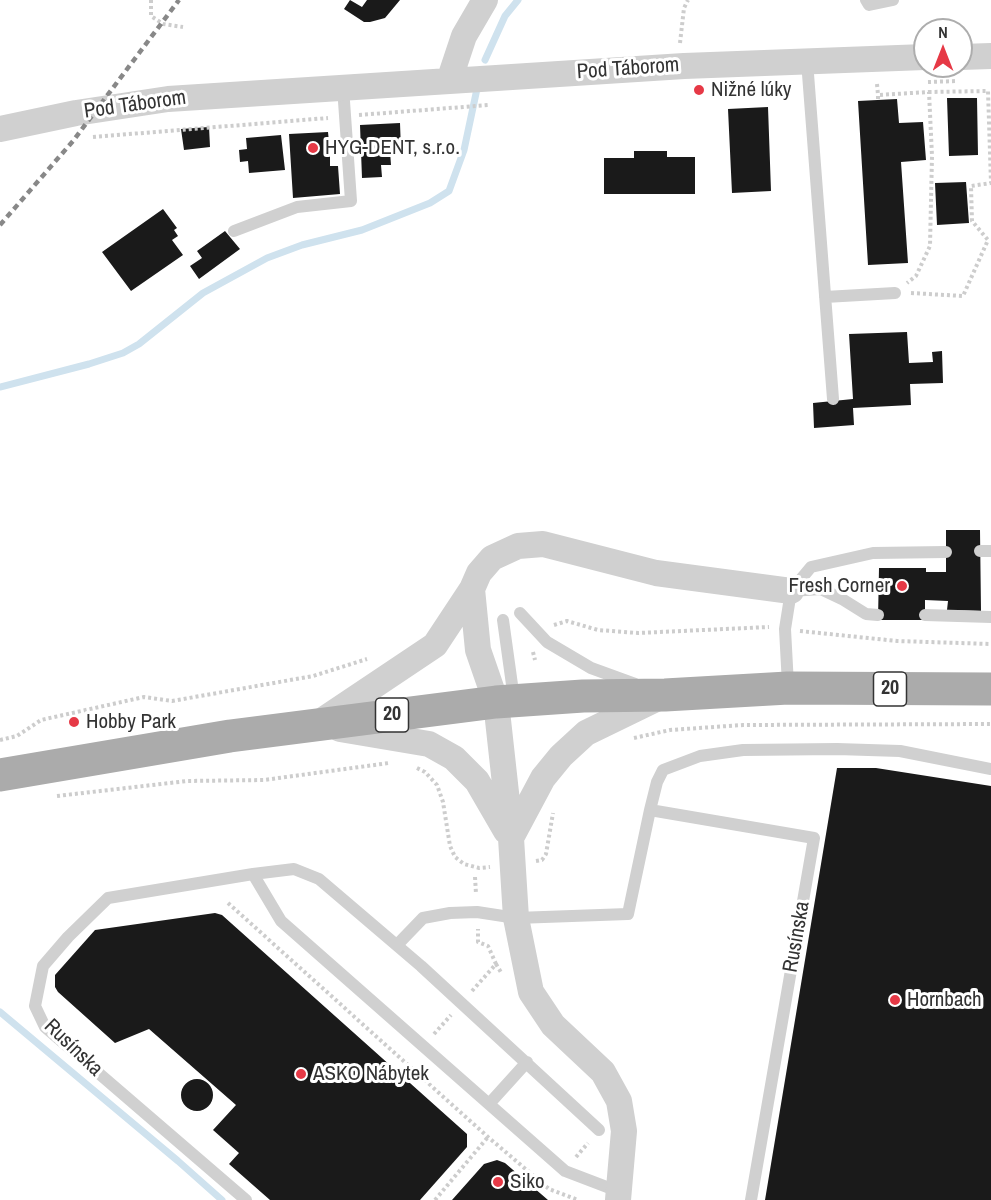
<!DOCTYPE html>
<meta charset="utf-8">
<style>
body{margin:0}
#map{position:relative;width:991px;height:1200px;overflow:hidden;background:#fff;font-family:"Archivo Narrow",sans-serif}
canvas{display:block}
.north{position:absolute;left:913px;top:18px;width:60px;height:60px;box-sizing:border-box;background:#fff;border:2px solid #adadad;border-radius:50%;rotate:0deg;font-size:16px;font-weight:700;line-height:24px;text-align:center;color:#333}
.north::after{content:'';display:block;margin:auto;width:21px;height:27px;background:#e63946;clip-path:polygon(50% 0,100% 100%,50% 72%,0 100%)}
</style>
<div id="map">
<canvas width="991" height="1200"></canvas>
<div class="north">N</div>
</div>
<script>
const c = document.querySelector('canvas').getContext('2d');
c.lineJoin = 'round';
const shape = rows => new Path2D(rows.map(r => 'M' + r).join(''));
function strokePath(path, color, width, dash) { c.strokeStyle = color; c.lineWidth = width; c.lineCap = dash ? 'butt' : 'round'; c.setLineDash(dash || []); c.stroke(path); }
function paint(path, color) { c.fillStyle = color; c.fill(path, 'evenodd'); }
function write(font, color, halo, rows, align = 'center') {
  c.font = font + ' "Archivo Narrow",sans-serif'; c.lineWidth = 6; c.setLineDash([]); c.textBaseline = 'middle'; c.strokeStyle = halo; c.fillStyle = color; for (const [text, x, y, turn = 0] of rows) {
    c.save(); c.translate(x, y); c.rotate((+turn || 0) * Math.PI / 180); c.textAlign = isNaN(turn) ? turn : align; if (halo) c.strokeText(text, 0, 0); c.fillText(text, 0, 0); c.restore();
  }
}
strokePath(shape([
 [485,60,505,16,518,0],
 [0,387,89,364,123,353,139,344,203,293,267,258,302,245,362,230,430,203,449,191,464,150,478,84],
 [0,1012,178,1161,222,1200]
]), '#cfe2ee', 7);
paint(shape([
 [350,0,362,7,367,0,400,0,385,18,370,22,364,22,344,9],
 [947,98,977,98,978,155,949,156],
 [897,99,899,123,923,122,926,160,901,162,908,263,868,265,858,101],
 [768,107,771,191,732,193,728,109],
 [400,123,401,150,390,151,391,165,381,165,382,177,362,178,360,125],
 [209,127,210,147,184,150,181,129],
 [328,132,329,142,336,141,337,154,330,155,330,166,338,166,340,194,293,198,289,134],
 [281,135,285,170,249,173,248,161,240,162,239,150,247,149,246,138],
 [634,151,667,151,667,157,695,157,695,194,604,194,604,158,634,158],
 [966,182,969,223,937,225,935,183],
 [163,209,177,228,174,230,178,236,172,240,183,255,131,291,102,252],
 [225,231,240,249,199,279,190,266,202,258,197,251],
 [907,332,909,363,933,362,932,352,942,351,943,383,910,384,911,405,853,408,854,425,814,428,813,403,853,399,849,334],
 [946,530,980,530,981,611,947,610,948,601,925,600,925,620,878,620,879,568,926,568,926,572,946,572],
 [837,768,876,768,991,786,991,1200,765,1200],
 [215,913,222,915,467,1134,467,1147,420,1200,270,1200,229,1164,239,1153,213,1130,236,1105,149,1029,115,1043,58,992,55,987,55,975,95,930],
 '181 1095a16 16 0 1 1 32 0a16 16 0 1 1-32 0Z',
 [497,1160,505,1163,548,1200,452,1200,484,1164]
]), '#1a1a1a');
strokePath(shape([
 [151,0,151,16,163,24,183,27],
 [680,43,684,8,688,0],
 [928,82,957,81],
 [877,84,878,95],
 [878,99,878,95,929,92,932,156,930,246,916,276,907,283],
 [359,115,489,105],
 [93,137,328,118],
 [911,293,963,296,988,240,972,221,971,186,991,183,988,91,929,92],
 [554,625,567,621,598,630,638,633,769,627],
 [800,631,897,641,991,644],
 [533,652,535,660],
 [634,738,670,730,743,725,991,724],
 [0,740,17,736,41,720,144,697,172,701,313,676,367,659],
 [417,768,425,772,437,785,443,802,450,846,455,857,464,864,479,868,490,867],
 [57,796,187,781,264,780,389,763],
 [536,861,542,860,546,854,553,813],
 [475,877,476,894],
 [228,903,488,1137,549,1189,578,1200],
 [496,964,502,974],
 [472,991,496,964,488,946,478,942,478,929],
 [434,1034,451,1015],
 [576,1157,588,1143],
 [435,1200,488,1137]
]), '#cdcdcd', 4, [3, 3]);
strokePath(shape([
 [866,0,869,5,893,0],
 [807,61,833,399],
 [234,231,297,207,351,201,343,87],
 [825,297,895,293],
 [980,551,991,551],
 [791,591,821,589,842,599,866,614,878,615],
 [520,613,547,642,591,668,635,684],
 [925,615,991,617],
 [503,620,514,699],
 [788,685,785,629,791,591,811,567,873,553,946,552],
 [650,810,657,782,663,770,700,756,743,750,837,749,900,751,991,769],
 [253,874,294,869,319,879,421,966,599,1130],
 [397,945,423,918,450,913,477,912,516,918,628,914,650,810,814,838,751,1200],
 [489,1104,527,1062],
 [246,1200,45,1027,35,1006,43,966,68,937,108,898,253,874,281,921,565,1171,620,1192]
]), '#d0d0d0', 12);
strokePath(shape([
 [961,57,991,56],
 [449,81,464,36,485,0],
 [0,129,76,113,168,99,684,66,925,57],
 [317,724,435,645,472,589],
 [340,729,429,744,454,758,477,781,506,831],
 [511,838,543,778,561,756,586,733,660,697],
 [618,1200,624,1131,619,1101,603,1072,553,1025,531,992,516,918,511,838,496,702,478,650,472,589,479,573,492,558,518,546,543,544,656,573,791,591]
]), '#d0d0d0', 26);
strokePath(shape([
 [0,775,230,736,496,702,583,696,665,695,788,688,991,689]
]), '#ababab', 33);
strokePath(shape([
 [0,225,73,141,179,0]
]), '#888', 4.5, [6, 4.5]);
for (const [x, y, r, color] of [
 [699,90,6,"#e63946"],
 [313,148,6,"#e63946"],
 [902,586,6,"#e63946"],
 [74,722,6,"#e63946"],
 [895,1000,6,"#e63946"],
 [301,1074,6,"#e63946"],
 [498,1182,6,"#e63946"]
]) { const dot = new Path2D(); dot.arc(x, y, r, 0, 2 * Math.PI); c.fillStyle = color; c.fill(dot); strokePath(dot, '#fff', 2); }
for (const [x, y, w] of [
 [890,689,33],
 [392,715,33]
]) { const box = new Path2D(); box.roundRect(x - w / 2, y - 17, w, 34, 4.5); c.fillStyle = '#fff'; c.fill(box); strokePath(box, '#333', 1.5); }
write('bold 20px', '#333', null, [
 ["20",890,689],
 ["20",392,715]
]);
write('21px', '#333', '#fff', [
 ["Pod Táborom",628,69,-4],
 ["Pod Táborom",135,105,-8],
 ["Rusínska",797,937,-80],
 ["Rusínska",73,1048,44]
]);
write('21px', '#333', '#fff', [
 ["Nižné lúky",711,90],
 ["HYG-DENT, s.r.o.",325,148],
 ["Fresh Corner",890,586,"right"],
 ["Hobby Park",86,722],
 ["Hornbach",907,1000],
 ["ASKO Nábytek",313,1074],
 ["Siko",510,1182]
], 'left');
</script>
